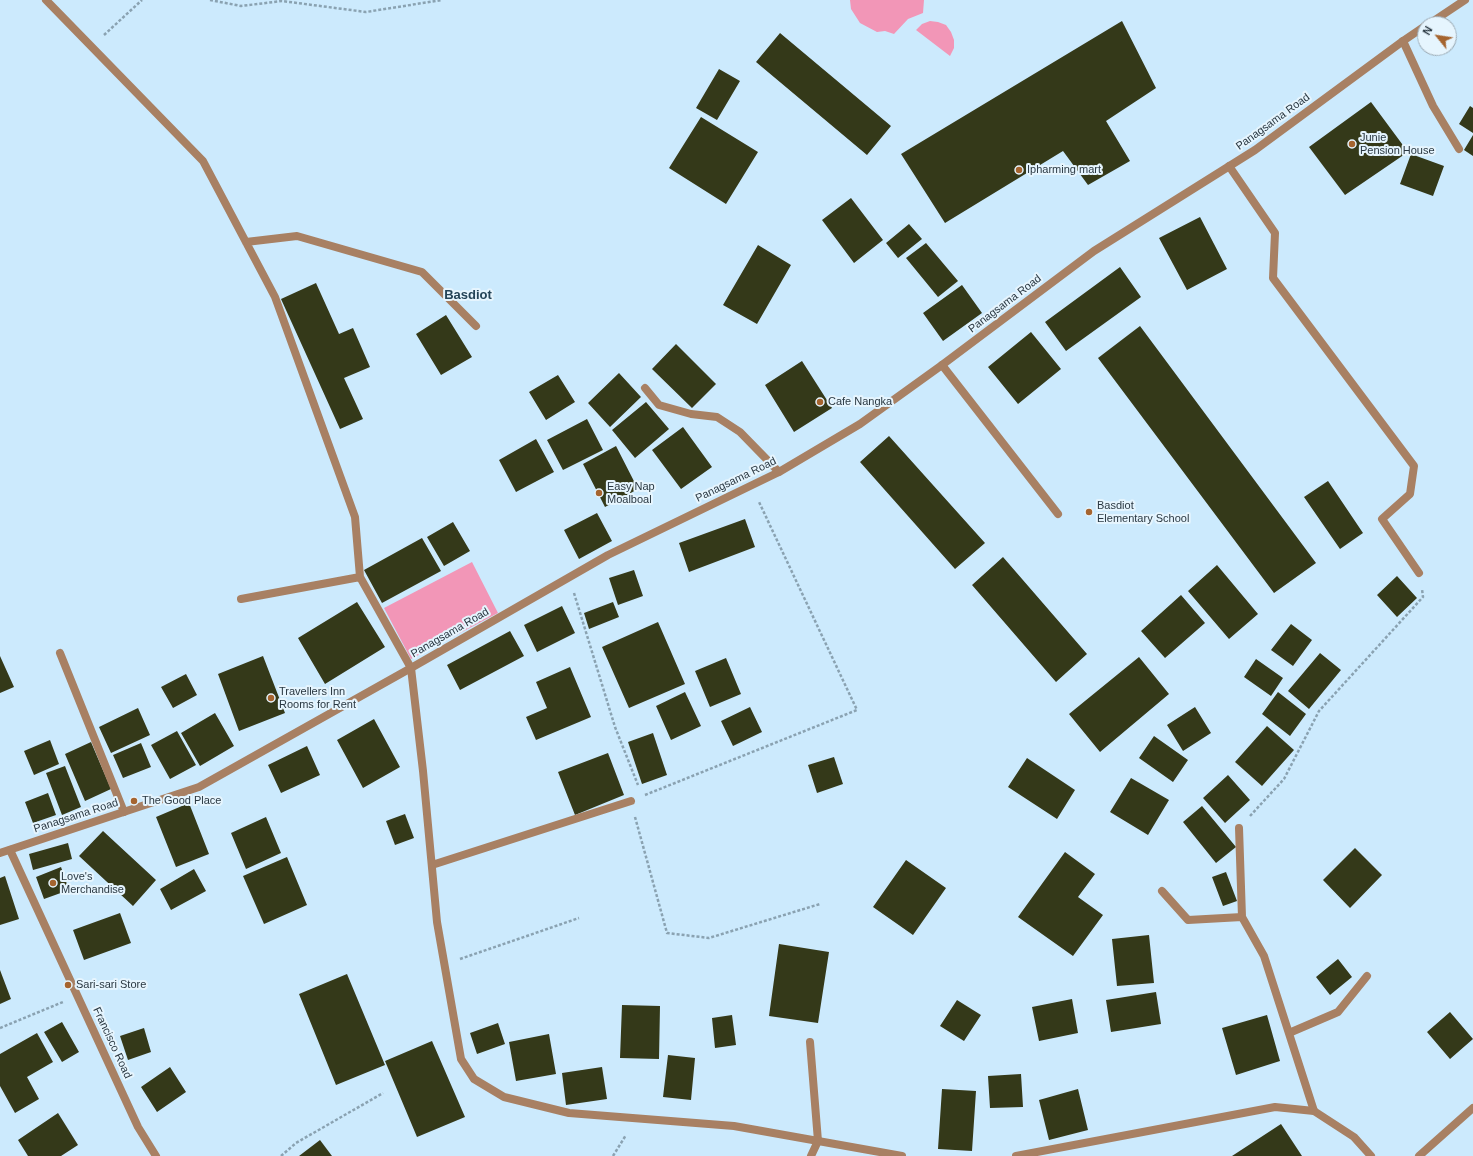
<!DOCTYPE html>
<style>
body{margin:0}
#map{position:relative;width:1473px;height:1156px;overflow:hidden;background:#cceafd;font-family:Helvetica,sans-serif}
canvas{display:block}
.north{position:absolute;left:1417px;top:16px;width:40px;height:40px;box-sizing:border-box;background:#e6f5fe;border:1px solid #9ba9b3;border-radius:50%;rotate:300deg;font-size:11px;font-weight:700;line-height:16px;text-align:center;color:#2a3842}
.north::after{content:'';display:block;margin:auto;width:14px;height:18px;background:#a5642f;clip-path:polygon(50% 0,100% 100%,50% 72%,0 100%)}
</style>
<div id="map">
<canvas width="1473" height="1156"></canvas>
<div class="north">N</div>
</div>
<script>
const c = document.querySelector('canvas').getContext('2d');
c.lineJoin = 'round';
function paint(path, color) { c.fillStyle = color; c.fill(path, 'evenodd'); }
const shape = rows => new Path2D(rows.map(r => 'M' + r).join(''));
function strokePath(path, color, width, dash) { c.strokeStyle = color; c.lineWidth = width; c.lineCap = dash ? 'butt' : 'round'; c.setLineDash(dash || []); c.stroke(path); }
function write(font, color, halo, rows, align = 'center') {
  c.font = font + ' Helvetica,sans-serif'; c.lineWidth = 4; c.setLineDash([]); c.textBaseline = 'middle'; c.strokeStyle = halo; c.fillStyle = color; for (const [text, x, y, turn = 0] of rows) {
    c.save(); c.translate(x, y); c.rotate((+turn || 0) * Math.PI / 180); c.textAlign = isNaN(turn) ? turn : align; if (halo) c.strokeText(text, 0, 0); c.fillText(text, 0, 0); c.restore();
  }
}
paint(shape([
 [850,0,924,0,923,13,908,19,894,34,885,31,877,32,860,23,851,9],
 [930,21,938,22,946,25,951,32,954,40,954,48,950,56,916,30,922,24],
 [472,562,498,613,411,659,384,608]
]), '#f296b7');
paint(shape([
 [1122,21,1156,88,1106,121,1130,161,1088,185,1063,151,945,223,901,154],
 [780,33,891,126,867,155,756,62],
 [719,69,740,81,717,120,696,108],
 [1371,102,1408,152,1345,195,1309,147],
 [1470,106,1473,108,1473,133,1459,124],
 [701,117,758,152,726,204,669,168],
 [1473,135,1473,156,1464,150],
 [1411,154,1444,166,1433,196,1400,184],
 [851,198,883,240,854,263,822,220],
 [1200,217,1227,269,1187,290,1159,238],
 [909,224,922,239,898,258,886,243],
 [926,243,958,281,938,297,906,258],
 [758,245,791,265,757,324,723,305],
 [1120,267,1141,297,1066,351,1045,322],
 [316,283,339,334,353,328,370,367,344,378,363,419,340,429,281,299],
 [962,285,982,313,943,341,923,313],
 [446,315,472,357,441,375,416,334],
 [1140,326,1316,563,1274,593,1098,358],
 [1031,332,1061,369,1018,404,988,367],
 [676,344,716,384,692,408,652,369],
 [802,361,832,408,794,432,765,385],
 [619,373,641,397,610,427,588,403],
 [558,375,575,402,546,420,529,392],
 [646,402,669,429,635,458,612,430],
 [587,419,603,450,563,470,547,440],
 [683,427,712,467,681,489,652,450],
 [889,436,985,543,955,569,860,462],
 [536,439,554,472,516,492,499,460],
 [616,446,638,489,605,507,583,464],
 [1328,481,1363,533,1340,549,1304,497],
 [597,513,612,541,579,559,564,530],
 [745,519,755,547,689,572,679,543],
 [453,522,470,551,444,566,427,537],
 [422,538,441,571,382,603,364,570],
 [1003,557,1087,654,1056,682,972,585],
 [1217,565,1258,614,1229,639,1188,591],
 [634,570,643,596,618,605,609,578],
 [1397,576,1417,598,1397,617,1377,595],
 [1181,595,1205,623,1165,658,1141,631],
 [357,602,385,647,325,684,298,638],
 [613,602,619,617,589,629,584,613],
 [562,606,575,633,537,652,524,625],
 [658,622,685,684,629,708,602,647],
 [1291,624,1312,640,1293,666,1271,650],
 [510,631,524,656,460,690,447,665],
 [1320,653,1341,670,1309,709,1288,691],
 [0,656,14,687,0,693],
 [263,656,285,713,239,731,218,674],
 [1139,657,1169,694,1100,752,1069,714],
 [726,658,741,694,710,707,695,671],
 [1256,659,1283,678,1271,696,1244,677],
 [570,667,591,717,536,740,526,717,547,708,536,682],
 [186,674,197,695,173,708,161,687],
 [685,692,701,726,671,740,656,706],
 [1278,692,1306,714,1290,736,1262,714],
 [750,707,762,732,733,746,721,721],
 [1195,707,1211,733,1183,751,1167,725],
 [138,708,150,735,111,753,99,727],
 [215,713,234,746,200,766,181,733],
 [374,719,400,767,363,788,337,740],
 [1267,726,1294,750,1262,786,1235,762],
 [177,731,196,765,170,779,151,745],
 [653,733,667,775,642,784,628,742],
 [1154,736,1188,760,1173,782,1139,758],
 [50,740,59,764,34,775,24,751],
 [91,742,111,789,85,801,65,754],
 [141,743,151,767,123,778,113,755],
 [307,746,320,775,281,793,268,765],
 [608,753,624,795,575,815,558,772],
 [834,757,843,784,817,793,808,765],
 [1027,758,1075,790,1057,819,1008,787],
 [65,766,81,807,62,815,46,773],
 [1228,775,1250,800,1225,823,1203,798],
 [1131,778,1169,800,1148,835,1110,812],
 [48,793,56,815,33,823,25,802],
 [189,803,209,854,176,867,156,817],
 [1202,806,1236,847,1216,863,1183,822],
 [405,814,414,838,395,845,386,821],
 [266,817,281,853,246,869,231,833],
 [103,831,156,880,133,906,79,856],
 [68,843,72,859,33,870,29,854],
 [1355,848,1382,875,1350,908,1323,880],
 [1065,852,1095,874,1078,897,1103,915,1073,956,1018,917],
 [287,857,307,905,264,924,243,876],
 [906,860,946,888,913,935,873,907],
 [61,867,69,890,44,899,36,877],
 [194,869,206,891,171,910,160,889],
 [1226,872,1237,901,1223,906,1212,877],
 [5,876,19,919,0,925,0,878],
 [120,913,131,943,84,960,73,930],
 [1149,935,1154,983,1117,986,1112,939],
 [779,944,829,952,818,1023,769,1016],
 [1338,959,1352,977,1330,995,1316,977],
 [0,970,11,999,0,1004],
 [347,974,385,1065,336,1085,299,994],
 [1156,992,1161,1024,1111,1032,1106,1000],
 [1072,999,1078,1033,1039,1041,1032,1007],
 [957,1000,981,1015,964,1041,940,1026],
 [622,1005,660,1006,659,1059,620,1058],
 [1450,1012,1473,1039,1450,1059,1427,1032],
 [732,1015,736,1045,715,1048,712,1018],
 [1267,1015,1280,1061,1236,1075,1222,1028],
 [62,1022,79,1052,62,1062,44,1032],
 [498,1023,505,1044,477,1054,470,1033],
 [144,1028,151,1052,128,1060,120,1036],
 [37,1033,53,1062,27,1077,39,1099,15,1113,0,1086,0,1054],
 [549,1034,556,1074,516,1081,509,1042],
 [432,1041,465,1117,417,1137,385,1061],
 [668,1055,695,1058,691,1100,663,1097],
 [170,1067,186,1092,157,1112,141,1087],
 [602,1067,607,1099,566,1105,562,1073],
 [1021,1074,1023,1107,990,1108,988,1076],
 [942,1089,976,1091,972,1151,938,1149],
 [1078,1089,1088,1130,1049,1140,1039,1100],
 [58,1113,78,1145,61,1156,28,1156,18,1140],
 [1281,1124,1302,1156,1232,1156],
 [320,1140,332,1156,299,1156]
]), '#343919');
strokePath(shape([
 [210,0,241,6,282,1,366,12,442,0],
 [104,35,142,0],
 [574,593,615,727,638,785],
 [645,795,857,710,759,502],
 [1250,816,1284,779,1319,711,1423,597,1422,589],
 [635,817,667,933,709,938,820,904],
 [460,959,579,918],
 [0,1028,63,1002],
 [281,1156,296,1143,383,1093],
 [613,1156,626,1135]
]), '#8aa2b1', 2.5, [3, 2]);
strokePath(shape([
 [942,365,1058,514],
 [1239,828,1242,917,1264,956,1314,1111],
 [1162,891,1188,920,1242,917],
 [1289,1033,1338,1012,1367,976],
 [810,1042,818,1141,811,1156]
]), '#a88063', 8);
strokePath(shape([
 [46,0,203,161,275,297,355,517,360,577,411,668,423,771,437,922,461,1059,474,1079,504,1097,569,1113,734,1126,902,1156],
 [1403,41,1433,106,1459,149],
 [1229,166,1275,233,1273,278,1414,466,1410,494,1382,519,1419,573],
 [246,242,297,236,422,272,476,326],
 [645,388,659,405,691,414,717,417,740,432,779,472],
 [241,599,360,577],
 [60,653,124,812],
 [10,850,138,1127,156,1156],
 [432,865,631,801],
 [1016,1156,1275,1107,1314,1111,1354,1137,1371,1156],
 [1419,1156,1473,1108]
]), '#a88063', 8);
strokePath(shape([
 [1429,24,1465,0],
 [0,853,199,787,411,668,608,555,779,472,860,424,942,365,1094,251,1255,150,1403,41,1425,26]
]), '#a88063', 8);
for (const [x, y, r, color] of [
 [1352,144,4,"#a5642f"],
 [1019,170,4,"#a5642f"],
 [820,402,4,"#a5642f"],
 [599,493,4,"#a5642f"],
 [1089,512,4,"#a5642f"],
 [271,698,4,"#a5642f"],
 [134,801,4,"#a5642f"],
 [53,883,4,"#a5642f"],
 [68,985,4,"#a5642f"]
]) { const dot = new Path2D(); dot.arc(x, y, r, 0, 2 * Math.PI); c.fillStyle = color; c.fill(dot); strokePath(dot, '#e6f5fe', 1.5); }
write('11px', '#2a3842', '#e6f5fe', [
 ["Panagsama Road",1273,122,-36],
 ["Panagsama Road",1005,304,-37],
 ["Panagsama Road",736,480,-26],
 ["Panagsama Road",450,633,-30],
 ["Panagsama Road",76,816,-18],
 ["Francisco Road",112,1043,65]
]);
write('11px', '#2a3842', '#e6f5fe', [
 ["Junie",1360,138],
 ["Pension House",1360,151],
 ["Ipharming mart",1027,170],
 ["Cafe Nangka",828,402],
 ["Easy Nap",607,487],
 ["Moalboal",607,500],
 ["Basdiot",1097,506],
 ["Elementary School",1097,519],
 ["Travellers Inn",279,692],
 ["Rooms for Rent",279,705],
 ["The Good Place",142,801],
 ["Love's",61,877],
 ["Merchandise",61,890],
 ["Sari-sari Store",76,985]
], 'left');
write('bold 13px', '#244458', '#e6f5fe', [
 ["Basdiot",468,295]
]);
</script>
